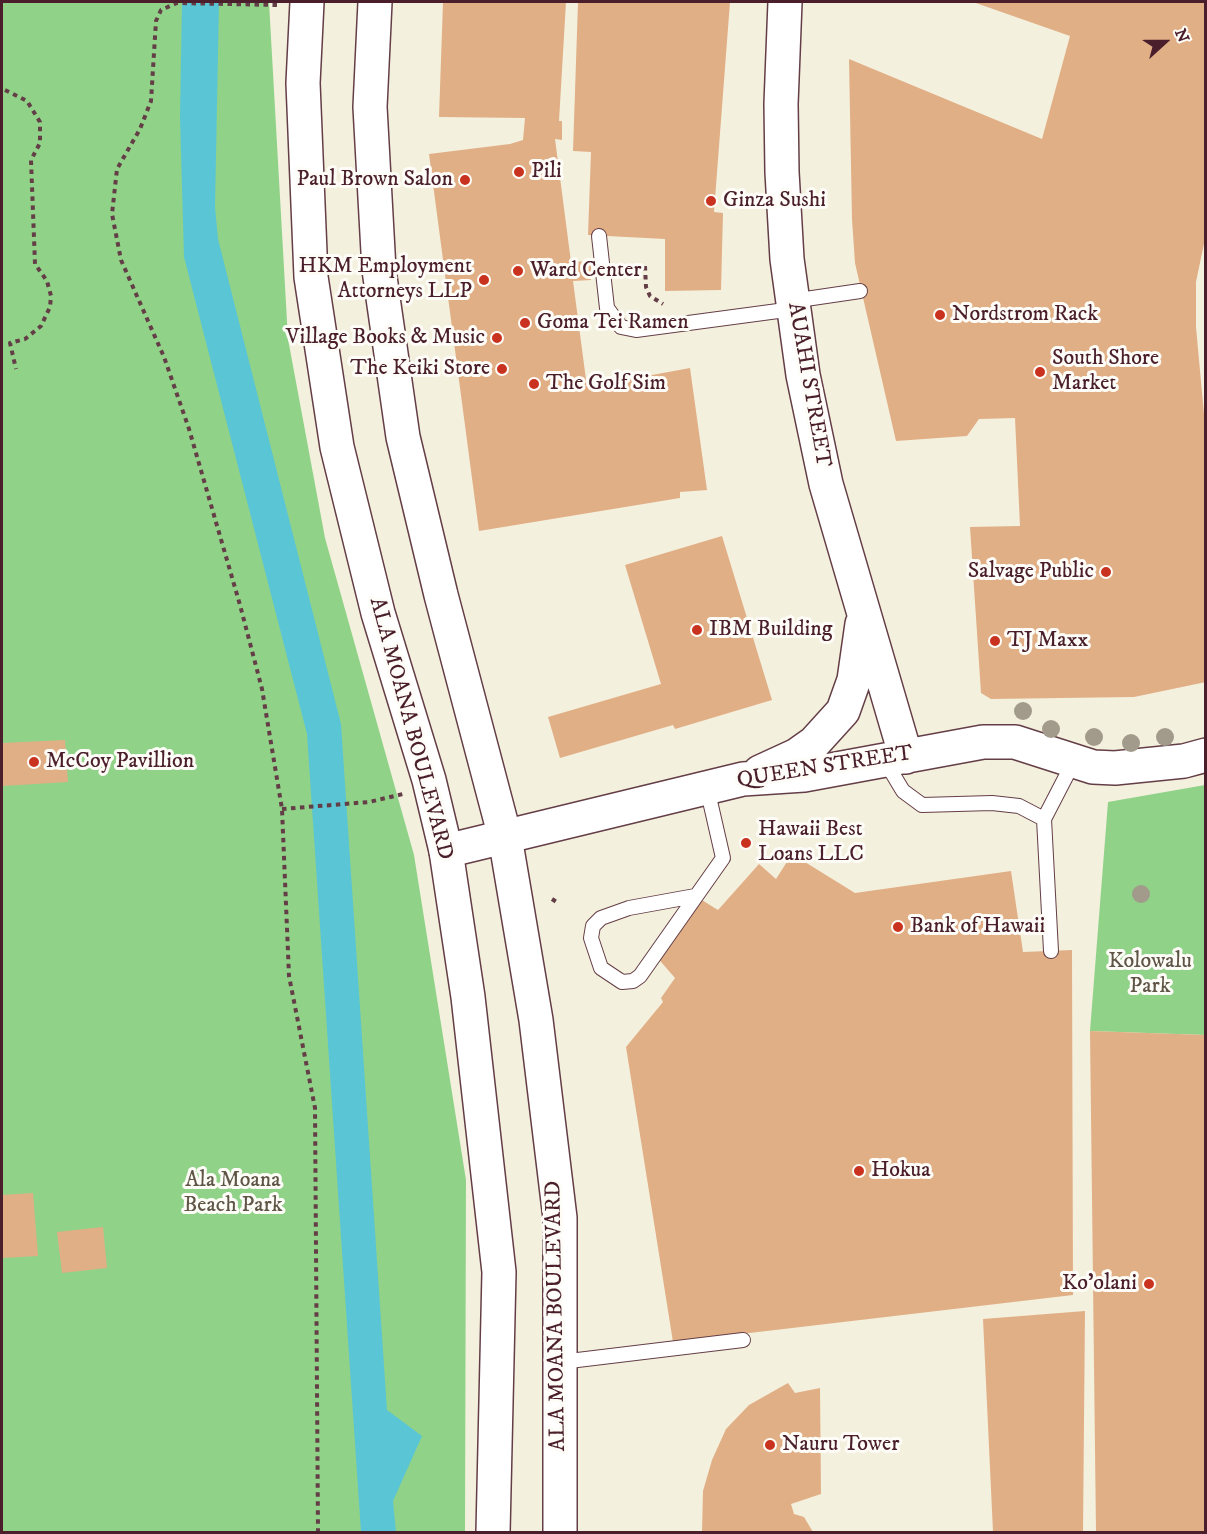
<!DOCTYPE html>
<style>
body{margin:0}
#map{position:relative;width:1207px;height:1534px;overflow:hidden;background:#f4f0de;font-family:"IM FELL DW Pica",serif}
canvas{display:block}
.frame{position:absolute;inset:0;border:3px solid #4a1f2b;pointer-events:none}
.north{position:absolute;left:1135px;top:12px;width:60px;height:60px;-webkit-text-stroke:4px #fdfcf7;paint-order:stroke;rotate:69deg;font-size:16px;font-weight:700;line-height:24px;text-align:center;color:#4a1f2b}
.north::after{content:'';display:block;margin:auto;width:21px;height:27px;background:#4a1f2b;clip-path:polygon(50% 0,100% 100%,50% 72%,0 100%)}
</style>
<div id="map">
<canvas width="1207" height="1534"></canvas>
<div class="frame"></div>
<div class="north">N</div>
</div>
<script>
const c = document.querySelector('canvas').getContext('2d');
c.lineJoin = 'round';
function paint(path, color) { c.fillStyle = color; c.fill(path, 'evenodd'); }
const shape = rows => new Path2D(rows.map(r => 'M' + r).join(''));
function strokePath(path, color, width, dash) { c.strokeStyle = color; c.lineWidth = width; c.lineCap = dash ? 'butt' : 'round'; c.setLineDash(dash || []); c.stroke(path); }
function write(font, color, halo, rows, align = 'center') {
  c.font = font + ' "IM FELL DW Pica",serif'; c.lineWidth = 6; c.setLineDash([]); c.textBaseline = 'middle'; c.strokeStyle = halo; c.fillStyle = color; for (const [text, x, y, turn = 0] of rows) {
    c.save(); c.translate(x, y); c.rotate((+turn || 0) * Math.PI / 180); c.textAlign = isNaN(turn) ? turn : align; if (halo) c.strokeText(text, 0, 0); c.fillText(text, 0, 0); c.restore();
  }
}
paint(shape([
 [2,2,269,2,288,339,325,538,414,855,466,1180,465,1532,2,1532],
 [1205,785,1205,1035,1090,1031,1108,802]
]), '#91d289');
paint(shape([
 [182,2,219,2,215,207,218,239,341,724,387,1410,422,1436,393,1501,396,1532,361,1532,307,734,184,257,180,117]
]), '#5ac5d4');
paint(shape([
 [443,2,566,2,559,121,562,121,562,140,555,139,571,262,591,261,591,280,573,281,587,387,690,368,707,490,680,492,680,498,479,531,429,154,510,144,523,140,525,118,439,117],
 [578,2,730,2,714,212,723,213,721,290,665,291,665,239,588,235,591,152,573,151],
 [973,2,1206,2,1206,234,1196,282,1196,327,1206,436,1206,682,1134,697,991,699,981,693,970,527,1020,526,1015,418,979,419,967,436,896,441,855,263,852,219,849,59,1042,139,1070,36],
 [722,536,772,700,675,729,673,725,560,758,548,717,661,684,625,565],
 [65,740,68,782,2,786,2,743],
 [792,854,855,893,1011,871,1023,952,1072,950,1073,1295,673,1342,626,1047,663,1002,661,998,675,978,655,955,697,897,718,910,759,864,776,879],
 [1090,1031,1206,1035,1206,1532,1096,1532],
 [33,1193,38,1256,2,1258,2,1195],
 [103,1227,107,1268,62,1273,57,1232],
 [1085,1311,1083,1532,993,1532,983,1319],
 [788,1383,795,1393,820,1388,821,1494,791,1504,794,1514,804,1517,813,1532,702,1532,703,1491,712,1460,726,1429,749,1405]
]), '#e1af86');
const lane = shape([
 [599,236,607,308,621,327,636,330,793,309],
 [792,301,860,291],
 [885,761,903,791,922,805,992,803,1019,806,1044,819],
 [695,896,629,908,601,918,593,926,591,938,601,968,622,982,633,981,640,976,723,858,707,788],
 [1051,951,1044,819,1074,761],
 [561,1362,743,1340]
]);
const secondary = shape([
 [785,2,781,104,782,172,787,259,803,375,826,484,906,757],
 [760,772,797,755,814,743,843,711,854,680,862,624],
 [446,851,743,779,804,775,983,742,1015,742,1093,767,1115,768,1184,761,1206,755]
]);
const primary = shape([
 [307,2,303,83,311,277,337,447,378,613,429,780,446,851,468,997,499,1272,493,1532],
 [375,2,370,107,379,270,403,437,441,595,505,837,536,1020,560,1218,560,1532]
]);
strokePath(lane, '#643e46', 16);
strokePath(secondary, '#643e46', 36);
strokePath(primary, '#643e46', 36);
strokePath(shape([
 [277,5,177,3,161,10,156,21,151,101,140,129,117,169,112,214,121,260,164,357,189,429,240,605,262,689,282,809,289,976,315,1108,318,1532],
 [5,90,27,101,40,122,40,143,31,160,35,264,47,281,51,296,50,307,41,326,25,339,10,343,16,369],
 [645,266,646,287,650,296,663,304],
 [282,809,369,802,403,794],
 [552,899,558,903]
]), '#643e46', 4, [4.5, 4.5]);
strokePath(lane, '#fff', 14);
strokePath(secondary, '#fff', 33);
strokePath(primary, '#fff', 33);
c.fillStyle = '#a29b8b';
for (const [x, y] of [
 [1023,711],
 [1051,729],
 [1094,737],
 [1165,737],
 [1131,743],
 [1141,894]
]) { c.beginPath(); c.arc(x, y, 9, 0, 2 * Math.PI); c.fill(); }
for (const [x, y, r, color] of [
 [519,172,6,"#c8321e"],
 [465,180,6,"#c8321e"],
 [711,201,6,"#c8321e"],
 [518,271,6,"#c8321e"],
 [484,280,6,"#c8321e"],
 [940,315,6,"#c8321e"],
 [525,323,6,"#c8321e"],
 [497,338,6,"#c8321e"],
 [502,369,6,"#c8321e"],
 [1040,372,6,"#c8321e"],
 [534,384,6,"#c8321e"],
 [1106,572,6,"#c8321e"],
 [697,630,6,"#c8321e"],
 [995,641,6,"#c8321e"],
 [34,762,6,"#c8321e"],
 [746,843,6,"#c8321e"],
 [898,927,6,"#c8321e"],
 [859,1171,6,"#c8321e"],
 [1149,1284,6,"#c8321e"],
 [770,1445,6,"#c8321e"]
]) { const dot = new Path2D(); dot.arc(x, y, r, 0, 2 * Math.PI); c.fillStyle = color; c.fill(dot); strokePath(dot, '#fdfcf7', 2); }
write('22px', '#4a1f2b', '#fdfcf7', [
 ["Pili",531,172],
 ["Paul Brown Salon",453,180,"right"],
 ["Ginza Sushi",723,201],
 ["HKM Employment",472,267,"right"],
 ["Attorneys LLP",472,292,"right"],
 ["Ward Center",530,271],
 ["Nordstrom Rack",952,315],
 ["Goma Tei Ramen",537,323],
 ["Village Books & Music",485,338,"right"],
 ["South Shore",1052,359],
 ["Market",1052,384],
 ["The Keiki Store",490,369,"right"],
 ["The Golf Sim",546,384],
 ["Salvage Public",1094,572,"right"],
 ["IBM Building",709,630],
 ["TJ Maxx",1007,641],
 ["McCoy Pavillion",46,762],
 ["Hawaii Best",758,830],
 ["Loans LLC",758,855],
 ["Bank of Hawaii",910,927],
 ["Hokua",871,1171],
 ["Ko'olani",1137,1284,"right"],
 ["Nauru Tower",782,1445]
], 'left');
write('22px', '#4a1f2b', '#fdfcf7', [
 ["AUAHI STREET",808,385,80],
 ["ALA MOANA BOULEVARD",410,729,75],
 ["QUEEN STREET",825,768,-9],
 ["ALA MOANA BOULEVARD",557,1316,-91]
]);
write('22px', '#5f5547', '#fdfcf7', [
 ["Kolowalu",1150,962],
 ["Park",1150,987],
 ["Ala Moana",233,1181],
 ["Beach Park",233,1206]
]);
</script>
